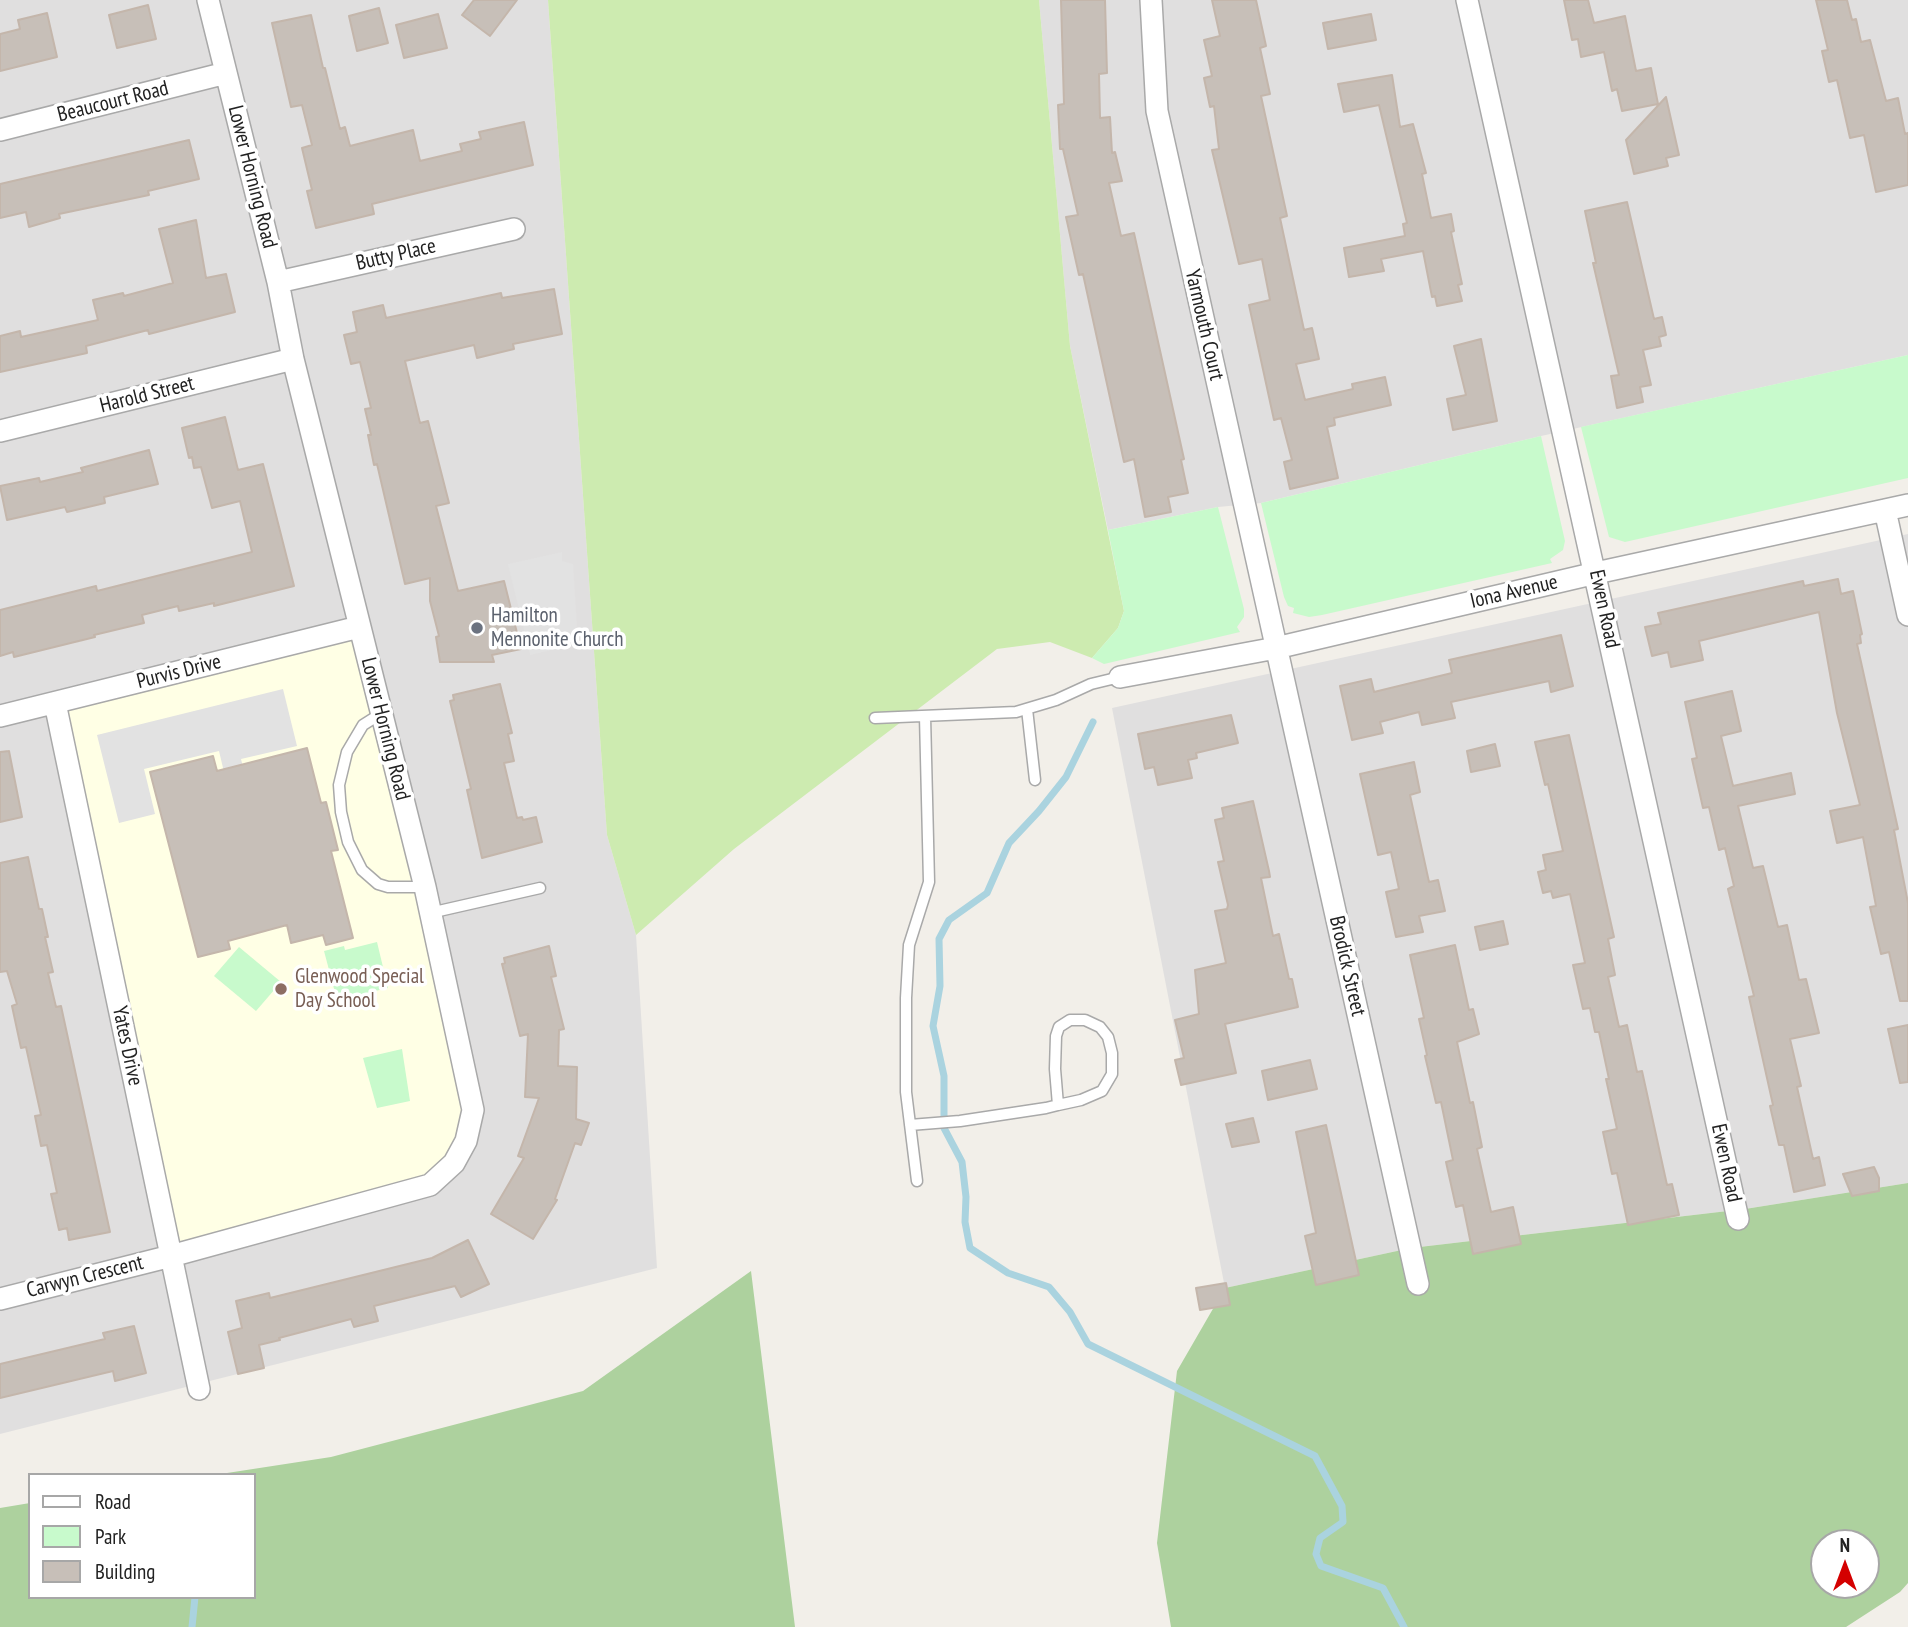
<!DOCTYPE html>
<style>
body{margin:0}
#map{position:relative;width:1908px;height:1627px;overflow:hidden;background:#f2efe9;font-family:"PT Sans Narrow",sans-serif}
canvas{display:block}
.legend{position:absolute;left:28px;top:1473px;width:228px;height:126px;box-sizing:border-box;background:#fff;border:2px solid #a7a7a7;margin:0;padding:9px 12px;list-style:none;font-size:21px;color:#222}
.legend li{display:flex;align-items:center;gap:14px;height:35px}
.legend b{width:35px;border:2px solid #a7a7a7}
.north{position:absolute;left:1810px;top:1529px;width:70px;height:70px;box-sizing:border-box;background:#fff;border:2px solid #a7a7a7;border-radius:50%;rotate:0deg;font-size:19px;font-weight:700;line-height:28px;text-align:center;color:#222}
.north::after{content:'';display:block;margin:auto;width:24px;height:32px;background:#d40000;clip-path:polygon(50% 0,100% 100%,50% 72%,0 100%)}
</style>
<div id="map">
<canvas width="1908" height="1627"></canvas>
<ul class="legend">
<li><b style="height:9px;background:#fff"></b>Road</li>
<li><b style="height:19px;background:#c8facc"></b>Park</li>
<li><b style="height:19px;background:#c7bfb8"></b>Building</li>
</ul>
<div class="north">N</div>
</div>
<script>
const c = document.querySelector('canvas').getContext('2d');
c.lineJoin = 'round';
function paint(path, color) { c.fillStyle = color; c.fill(path, 'evenodd'); }
const shape = rows => new Path2D(rows.map(r => 'M' + r).join(''));
function strokePath(path, color, width, dash) { c.strokeStyle = color; c.lineWidth = width; c.lineCap = dash ? 'butt' : 'round'; c.setLineDash(dash || []); c.stroke(path); }
function write(font, color, halo, rows, align = 'center') {
  c.font = font + ' "PT Sans Narrow",sans-serif'; c.lineWidth = 7; c.setLineDash([]); c.textBaseline = 'middle'; c.strokeStyle = halo; c.fillStyle = color; for (const [text, x, y, turn = 0] of rows) {
    c.save(); c.translate(x, y); c.rotate((+turn || 0) * Math.PI / 180); c.textAlign = isNaN(turn) ? turn : align; if (halo) c.strokeText(text, 0, 0); c.fillText(text, 0, 0); c.restore();
  }
}
paint(shape([
 [0,0,548,0,607,835,636,935,657,1268,0,1434],
 [1039,0,1908,0,1908,355,1541,436,1261,503,1218,507,1108,530,1070,346],
 [1908,534,1908,1183,1745,1209,1411,1248,1225,1288,1112,708]
]), '#e0dfdf');
paint(shape([
 [358,630,462,1065,464,1140,428,1183,172,1253,57,704]
]), '#ffffe5');
paint(shape([
 [548,0,1039,0,1070,346,1124,611,1118,628,1092,658,1050,642,997,649,734,849,636,935,607,835]
]), '#cdebb0');
paint(shape([
 [1908,1183,1908,1583,1900,1592,1846,1627,1171,1627,1157,1543,1177,1371,1225,1288,1411,1248,1745,1209],
 [1824,1543,1866,1543,1866,1585,1824,1585],
 [751,1271,795,1627,0,1627,0,1508,30,1503,30,1597,254,1597,254,1475,214,1475,331,1457,583,1391]
]), '#add19e');
paint(shape([
 [1908,355,1908,478,1625,542,1609,537,1581,427],
 [1541,436,1565,541,1563,550,1550,559,1552,563,1322,615,1309,617,1293,613,1294,608,1288,606,1284,597,1261,503],
 [1218,507,1244,609,1244,617,1237,627,1240,632,1104,664,1092,658,1118,628,1124,611,1108,530],
 [377,942,388,988,337,1000,324,951,344,946,345,950],
 [239,947,281,982,256,1011,214,976],
 [402,1049,410,1101,377,1108,363,1058]
]), '#c8facc');
paint(shape([
 [562,552,562,561,573,564,578,644,530,655,508,564],
 [283,689,297,746,241,759,247,784,228,789,219,751,144,769,155,814,119,823,97,735]
]), '#e2e2e2');
strokePath(shape([
 [1093,722,1066,777,1039,811,1009,843,987,893,949,920,939,939,940,986,933,1026,944,1076,944,1128,962,1162,966,1197,965,1222,970,1248,1008,1273,1049,1287,1070,1312,1088,1344,1315,1456,1342,1506,1343,1522,1320,1538,1316,1554,1321,1566,1383,1588,1404,1627],
 [192,1627,195,1597]
]), '#aad3df', 7);
const building = shape([
 [474,0,517,0,490,36,462,15,474,0],
 [1061,0,1105,0,1107,73,1099,74,1100,118,1110,117,1112,153,1115,152,1122,181,1109,183,1121,236,1134,233,1184,459,1181,460,1188,493,1168,497,1171,512,1145,517,1134,459,1124,462,1083,274,1079,275,1066,217,1078,215,1063,149,1060,149,1058,105,1064,104,1061,0],
 [1212,0,1256,0,1266,46,1260,48,1270,94,1261,96,1287,216,1280,218,1304,330,1312,328,1319,359,1296,364,1305,400,1353,389,1352,384,1385,377,1391,405,1334,418,1335,425,1327,427,1338,478,1290,489,1284,462,1292,460,1281,418,1274,420,1249,305,1270,300,1262,259,1239,264,1212,150,1219,149,1214,106,1210,107,1204,78,1212,76,1204,40,1220,36,1212,0],
 [1564,0,1588,0,1594,23,1625,16,1636,71,1651,68,1658,104,1622,111,1617,89,1612,91,1604,52,1581,57,1578,39,1572,40,1564,0],
 [1816,0,1847,0,1852,20,1856,19,1861,42,1870,40,1886,101,1898,98,1905,134,1908,133,1908,185,1876,192,1864,135,1850,138,1837,80,1829,82,1822,51,1828,50,1816,0],
 [148,5,156,39,117,48,109,15,148,5],
 [379,8,388,43,357,51,349,16,379,8],
 [47,13,57,57,0,71,0,34,20,29,18,20,47,13],
 [438,14,447,48,404,58,396,25,438,14],
 [1371,14,1376,40,1328,49,1323,23,1371,14],
 [311,15,323,68,325,68,340,129,345,127,350,146,413,130,420,161,462,151,460,144,481,139,479,132,524,122,533,165,372,204,374,214,316,228,307,191,312,190,302,148,312,145,302,105,291,107,272,23,311,15],
 [1392,75,1400,127,1413,124,1426,173,1422,174,1431,218,1451,214,1454,231,1451,232,1462,284,1458,285,1462,301,1437,306,1435,296,1432,297,1423,251,1381,259,1384,271,1349,277,1344,248,1405,236,1403,224,1407,223,1379,105,1344,112,1338,84,1392,75],
 [1666,97,1679,155,1666,158,1668,166,1634,174,1626,140,1666,97],
 [189,140,199,179,148,191,149,195,59,214,60,218,29,227,26,212,0,218,0,184,189,140],
 [1627,202,1654,319,1662,317,1666,335,1659,337,1661,346,1643,350,1651,385,1640,387,1643,402,1617,408,1611,376,1619,375,1593,263,1596,263,1585,211,1627,202],
 [196,220,206,278,226,274,235,312,149,334,148,330,86,346,87,353,0,372,0,336,20,331,21,337,98,320,93,300,123,293,124,296,173,283,159,229,196,220],
 [554,289,562,334,513,344,514,349,477,358,474,345,405,361,420,423,428,421,449,503,436,506,458,591,504,581,521,649,492,655,494,662,440,662,436,637,439,636,430,601,430,578,405,584,377,464,374,465,368,435,371,435,365,409,371,408,360,362,351,364,344,335,357,332,353,312,383,305,386,318,501,293,502,298,554,289],
 [1481,339,1497,421,1453,430,1447,399,1466,395,1454,346,1481,339],
 [225,417,238,470,263,464,294,586,214,606,214,603,179,611,178,606,142,615,144,623,94,635,95,637,14,657,13,652,0,656,0,610,96,586,97,591,252,552,240,501,212,508,201,467,194,468,192,457,189,458,182,428,225,417],
 [149,450,158,484,104,497,105,503,67,512,65,507,7,520,0,486,39,478,40,482,83,472,81,468,149,450],
 [1838,579,1841,594,1853,591,1862,634,1860,635,1861,643,1857,644,1898,829,1894,830,1908,903,1908,1001,1900,1001,1889,952,1881,954,1870,907,1876,906,1863,837,1837,843,1830,811,1860,805,1837,713,1819,612,1699,641,1703,660,1671,667,1668,652,1652,656,1645,627,1661,624,1658,613,1803,581,1804,586,1838,579],
 [1561,635,1573,686,1551,692,1549,681,1451,702,1455,718,1422,725,1419,712,1380,722,1383,733,1352,740,1340,686,1371,679,1374,692,1452,673,1449,660,1561,635],
 [500,684,512,733,508,734,514,761,504,763,517,818,522,817,523,820,536,817,542,842,482,858,467,790,471,789,450,701,454,700,453,695,500,684],
 [1732,691,1741,731,1721,736,1733,786,1791,773,1795,794,1738,806,1753,868,1763,866,1778,927,1787,925,1799,980,1806,979,1819,1033,1790,1039,1801,1086,1797,1087,1813,1159,1819,1157,1825,1185,1794,1192,1784,1145,1779,1145,1770,1106,1773,1105,1749,997,1754,996,1728,889,1734,886,1725,848,1719,850,1709,807,1703,808,1692,759,1697,758,1685,702,1732,691],
 [1231,715,1238,743,1196,753,1197,758,1188,760,1192,778,1158,785,1154,767,1145,769,1138,734,1231,715],
 [1569,735,1614,937,1608,939,1615,975,1608,977,1619,1027,1627,1025,1637,1072,1642,1071,1667,1185,1672,1184,1679,1215,1628,1225,1617,1173,1612,1174,1603,1132,1617,1129,1606,1079,1609,1079,1599,1032,1595,1032,1590,1008,1583,1009,1573,965,1585,963,1570,894,1553,898,1551,891,1543,893,1538,872,1546,870,1543,855,1563,851,1548,784,1545,785,1535,742,1569,735],
 [1495,744,1500,766,1471,772,1467,751,1495,744],
 [307,748,321,803,326,802,338,850,331,851,353,938,326,945,323,935,291,943,287,925,228,941,230,949,198,957,150,772,213,756,217,771,307,748],
 [9,751,22,817,0,822,0,752,9,751],
 [1414,762,1420,792,1410,795,1429,882,1438,880,1445,911,1419,916,1423,932,1396,937,1386,892,1399,889,1391,852,1378,855,1360,774,1414,762],
 [1253,801,1269,871,1270,877,1261,878,1273,936,1279,934,1289,979,1292,979,1298,1007,1225,1024,1236,1073,1181,1085,1175,1060,1184,1058,1175,1020,1199,1014,1195,970,1226,963,1215,911,1227,909,1228,905,1218,862,1224,861,1215,820,1224,818,1222,808,1253,801],
 [28,857,39,909,42,909,48,937,45,937,53,972,48,973,56,1007,61,1006,110,1232,69,1240,67,1228,59,1230,51,1194,57,1193,47,1145,41,1146,35,1116,41,1115,26,1047,21,1048,12,1006,17,1004,7,971,0,972,0,863,28,857],
 [1503,921,1508,944,1480,950,1475,927,1503,921],
 [1455,945,1469,1010,1473,1009,1479,1034,1457,1042,1470,1103,1473,1102,1482,1147,1477,1149,1491,1212,1513,1207,1521,1244,1473,1254,1463,1205,1456,1207,1446,1162,1453,1160,1441,1102,1436,1103,1425,1056,1427,1055,1419,1019,1424,1018,1410,955,1455,945],
 [549,946,556,976,551,977,564,1029,559,1030,558,1066,577,1067,576,1119,589,1123,581,1145,575,1143,555,1199,557,1200,533,1239,491,1214,524,1158,518,1156,539,1098,525,1097,528,1034,520,1036,502,964,505,963,504,958,549,946],
 [1908,1025,1908,1082,1900,1083,1888,1029,1908,1025],
 [1310,1060,1317,1089,1268,1100,1262,1071,1310,1060],
 [1253,1118,1259,1142,1232,1147,1226,1124,1253,1118],
 [1326,1125,1359,1275,1316,1285,1305,1236,1316,1233,1296,1132,1326,1125],
 [1874,1167,1879,1178,1879,1191,1852,1196,1843,1174,1874,1167],
 [468,1240,489,1284,461,1297,455,1286,374,1306,378,1321,354,1327,351,1319,279,1338,280,1340,259,1345,264,1368,238,1374,228,1332,242,1328,236,1301,269,1293,270,1298,432,1258,468,1240],
 [1226,1283,1230,1305,1200,1310,1196,1288,1226,1283],
 [134,1326,146,1373,115,1381,113,1371,0,1398,0,1364,105,1339,103,1333,134,1326]
]);
paint(building, '#c7bfb8');
strokePath(building, '#c4b6ab', 2);
const lane = shape([
 [1027,709,1035,780],
 [382,713,363,725,347,752,339,785,341,812,348,842,362,870,378,884,388,887,425,887],
 [875,718,1016,712,1056,700,1091,684,1120,677],
 [430,913,540,888],
 [910,1125,960,1121,1046,1108,1058,1105,1081,1100,1102,1091,1112,1074,1112,1053,1108,1037,1100,1027,1085,1020,1070,1020,1059,1027,1056,1036,1055,1069,1058,1105],
 [917,1181,906,1092,906,998,909,945,929,882,925,716]
]);
const street = shape([
 [1151,0,1157,111,1418,1284],
 [1467,0,1738,1219],
 [0,130,226,73],
 [278,282,514,229],
 [0,431,293,359],
 [1885,510,1908,615],
 [1120,677,1276,648,1596,573,1908,505],
 [55,703,199,1389],
 [0,716,359,627],
 [0,1299,171,1256,430,1185,454,1163,466,1141,473,1110,425,887,293,359,278,282,208,0]
]);
strokePath(lane, '#a9a9a9', 13);
strokePath(street, '#a9a9a9', 24);
strokePath(lane, '#fff', 10);
strokePath(street, '#fff', 21);
for (const [x, y, r, color] of [
 [477,628,7,"#6b7280"],
 [281,989,7,"#8d6e63"]
]) { const dot = new Path2D(); dot.arc(x, y, r, 0, 2 * Math.PI); c.fillStyle = color; c.fill(dot); strokePath(dot, '#fff', 2.5); }
write('21px', '#222', '#fff', [
 ["Beaucourt Road",113,102,-14],
 ["Lower Horning Road",252,177,76],
 ["Butty Place",396,255,-13],
 ["Yarmouth Court",1204,325,77],
 ["Harold Street",147,395,-14],
 ["Iona Avenue",1514,592,-13],
 ["Ewen Road",1604,609,78],
 ["Purvis Drive",179,672,-14],
 ["Lower Horning Road",385,729,76],
 ["Brodick Street",1347,966,77],
 ["Yates Drive",127,1046,78],
 ["Ewen Road",1726,1163,78],
 ["Carwyn Crescent",85,1277,-14]
]);
write('21px', '#5b616d', '#fff', [
 ["Hamilton",491,616],
 ["Mennonite Church",491,640]
], 'left');
write('21px', '#785e54', '#fff', [
 ["Glenwood Special",295,977],
 ["Day School",295,1001]
], 'left');
</script>
